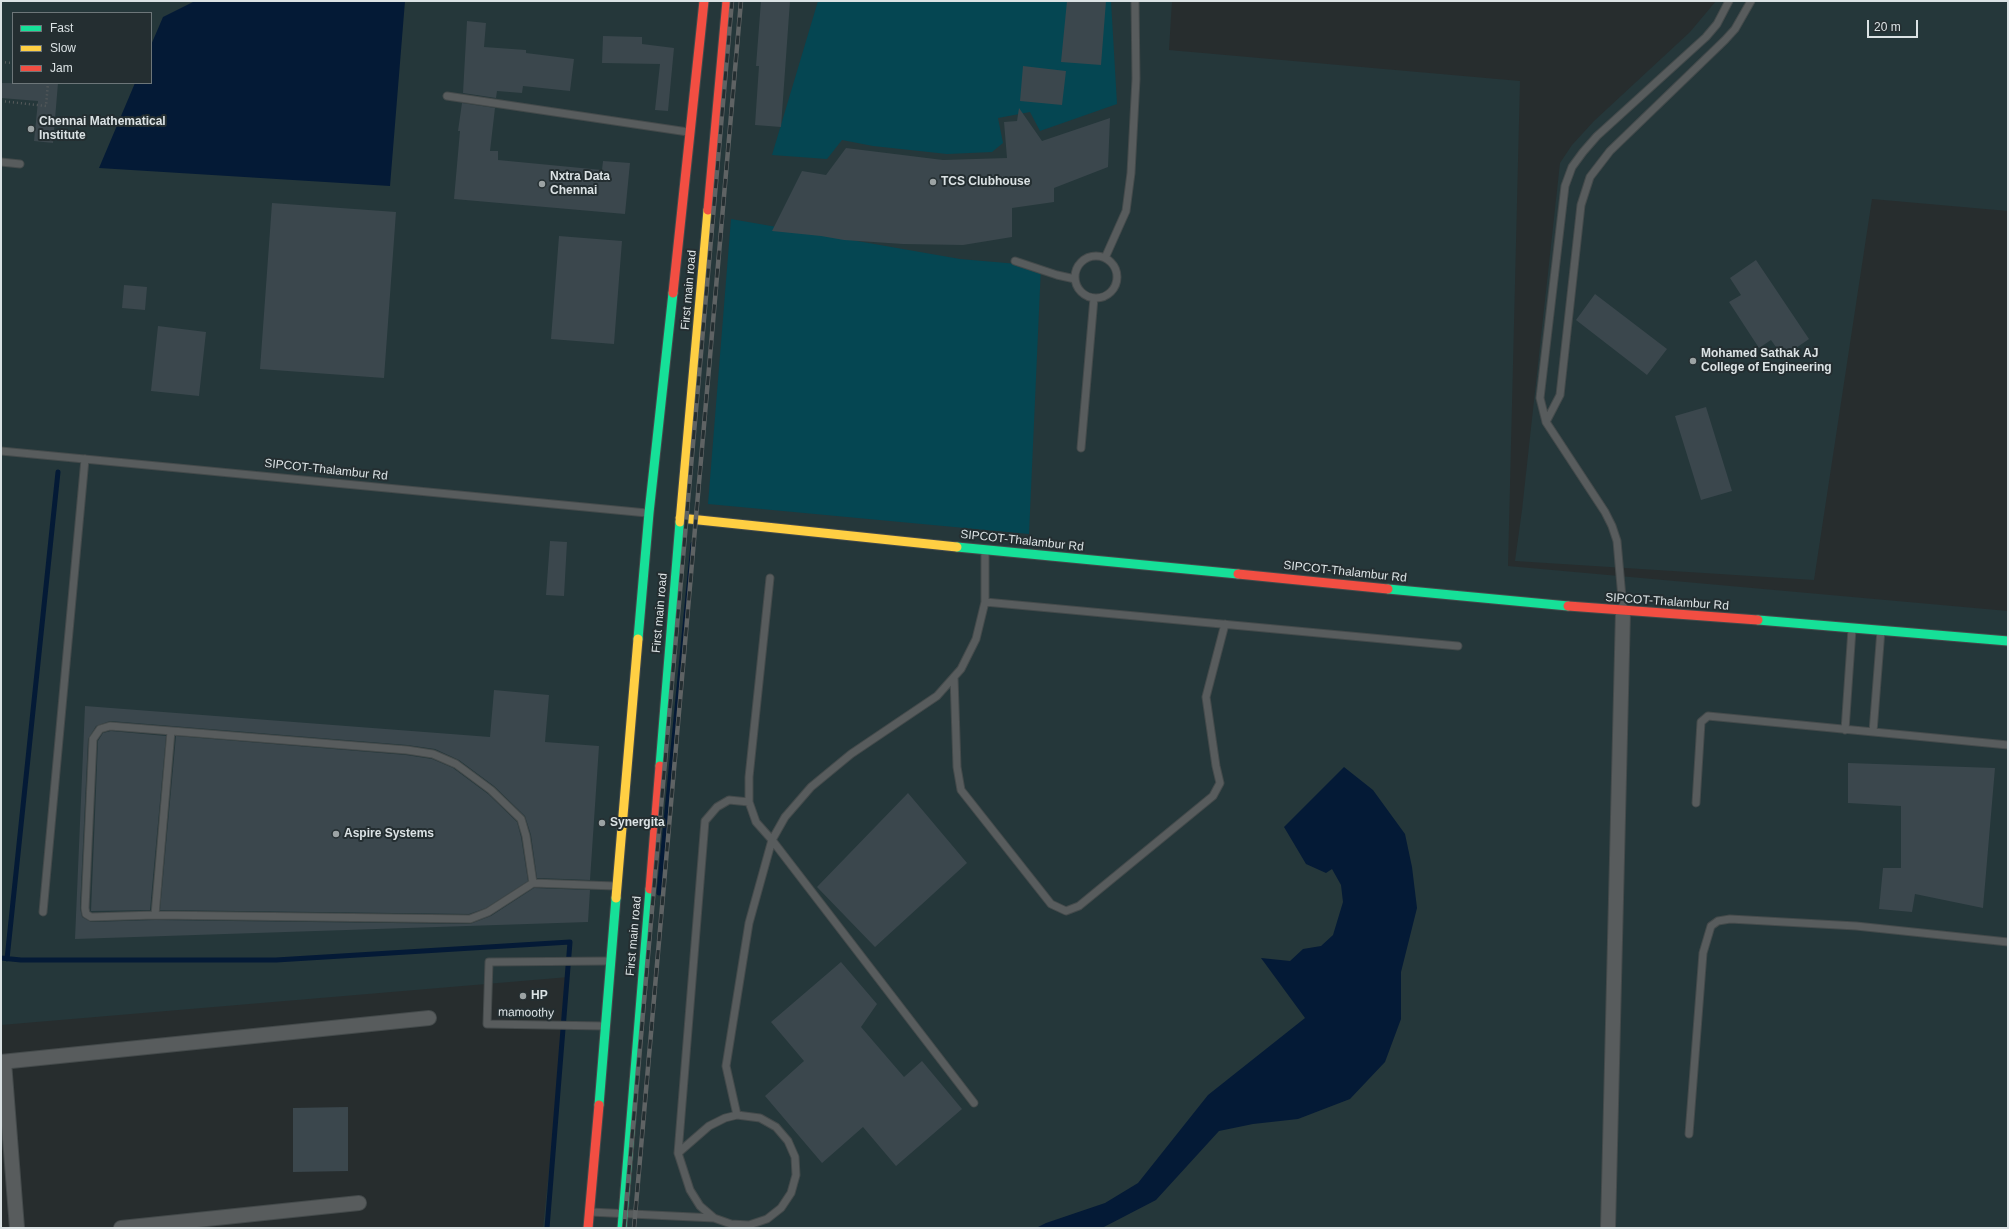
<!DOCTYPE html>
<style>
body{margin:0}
#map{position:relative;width:2009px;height:1229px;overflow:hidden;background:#272d2e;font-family:Helvetica,sans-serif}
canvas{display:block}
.frame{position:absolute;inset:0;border:2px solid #dbe2e4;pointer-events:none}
.legend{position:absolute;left:12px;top:12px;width:140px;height:72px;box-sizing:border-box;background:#242e31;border:1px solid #6d7679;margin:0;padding:5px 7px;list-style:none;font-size:12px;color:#dbe2e4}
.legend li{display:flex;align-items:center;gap:8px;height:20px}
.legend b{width:20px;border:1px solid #6d7679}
.scale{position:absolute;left:1867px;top:20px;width:51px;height:18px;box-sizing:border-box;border:2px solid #dbe2e4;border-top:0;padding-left:5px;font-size:12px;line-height:14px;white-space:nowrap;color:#dbe2e4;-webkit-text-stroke:3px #242e31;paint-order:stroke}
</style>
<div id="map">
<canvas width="2009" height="1229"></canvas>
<div class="frame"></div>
<ul class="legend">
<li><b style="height:5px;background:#16e098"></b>Fast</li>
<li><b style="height:5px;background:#ffcf43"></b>Slow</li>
<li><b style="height:5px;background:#f24e42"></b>Jam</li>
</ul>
<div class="scale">20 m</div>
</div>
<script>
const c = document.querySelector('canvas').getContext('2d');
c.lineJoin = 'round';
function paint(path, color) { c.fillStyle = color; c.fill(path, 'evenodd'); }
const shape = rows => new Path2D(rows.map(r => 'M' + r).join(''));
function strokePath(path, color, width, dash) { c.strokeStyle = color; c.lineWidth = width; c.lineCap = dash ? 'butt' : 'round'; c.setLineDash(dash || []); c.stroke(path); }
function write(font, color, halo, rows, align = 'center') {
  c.font = font + ' Helvetica,sans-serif'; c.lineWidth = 4; c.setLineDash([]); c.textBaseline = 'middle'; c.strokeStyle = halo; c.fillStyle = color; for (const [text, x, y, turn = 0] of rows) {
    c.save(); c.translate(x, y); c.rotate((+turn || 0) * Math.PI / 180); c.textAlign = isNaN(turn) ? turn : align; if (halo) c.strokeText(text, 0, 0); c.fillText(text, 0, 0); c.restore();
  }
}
paint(shape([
 [1,1,1172,1,1169,50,1520,81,1508,566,2008,611,2008,1228,543,1228,569,977,1,1025],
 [13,13,151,13,151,83,13,83],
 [1716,1,2008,1,2008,211,1872,199,1814,580,1515,561,1522,510,1560,163,1572,145,1594,121,1690,32]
]), '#25373a');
paint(shape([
 [818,1,1111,1,1117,104,1040,131,1030,112,998,118,1003,143,992,152,947,154,873,146,842,140,827,159,772,155],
 [731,219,960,259,1041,266,1029,534,708,504]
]), '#054652');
paint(shape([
 [195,1,405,1,390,186,99,168,135,83,151,83,151,45,163,17],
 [1344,767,1373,790,1405,834,1412,867,1417,908,1401,972,1401,1019,1385,1062,1350,1099,1298,1119,1253,1124,1219,1131,1156,1200,1102,1228,1036,1228,1046,1223,1105,1203,1138,1183,1208,1095,1305,1018,1261,958,1290,961,1303,949,1321,946,1333,935,1343,902,1341,885,1332,869,1326,873,1306,864,1284,827]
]), '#041a36');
strokePath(shape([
 [659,893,693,544],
 [1,958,21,960,276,960,570,942,547,1228],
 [7,959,58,472]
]), '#041a36', 5);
paint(shape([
 [761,1,790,1,781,127,755,125,759,66,756,66],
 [1067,1,1106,1,1101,65,1061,62],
 [467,21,486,23,484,47,526,50,526,53,574,59,570,91,523,86,522,93,497,91,496,98,463,93],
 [603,36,642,37,642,44,674,48,668,111,655,110,660,64,602,63],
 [1023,66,1066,71,1062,105,1020,101],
 [1,83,58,83,53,143,34,141,38,101,1,98],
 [462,103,495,108,490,151,498,151,498,160,602,170,603,161,630,163,625,214,454,199,460,131,458,131],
 [1019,108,1042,141,1110,118,1108,167,1054,188,1054,202,1012,208,1012,237,963,245,903,244,844,240,821,236,772,231,802,171,826,175,846,148,943,160,1007,158,1004,122,1017,121],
 [272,203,396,212,384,378,260,369],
 [559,236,622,241,614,344,551,339],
 [1756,260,1809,339,1783,357,1771,340,1759,348,1729,302,1741,295,1730,278],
 [124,285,147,287,145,310,122,308],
 [1595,294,1667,349,1647,375,1576,320],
 [158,326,206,332,199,396,151,391],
 [1706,407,1732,491,1701,500,1675,416],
 [550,541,567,542,564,596,546,595],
 [494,690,549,695,545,742,599,746,590,880,537,878,531,835,525,816,494,786,459,760,435,749,407,745,110,721,96,726,88,739,80,908,82,917,91,922,155,920,470,924,491,916,534,888,590,890,588,922,75,939,85,706,490,737],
 [111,731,166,736,150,910,91,911,98,741,103,733],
 [176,736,406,755,432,759,453,768,488,794,517,822,521,837,528,881,486,908,469,914,160,910],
 [1848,763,1995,768,1983,908,1915,894,1912,912,1879,909,1883,868,1901,868,1901,806,1848,803],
 [908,793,967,863,875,947,817,887],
 [841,962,877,1004,861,1027,904,1077,922,1061,962,1109,896,1166,863,1127,822,1163,765,1096,804,1061,771,1022],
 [348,1107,348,1171,293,1172,293,1108]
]), '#3b474d');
const lane = shape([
 [447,96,688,132],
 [1,162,20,164],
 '1075 277a21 21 0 1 1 42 0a21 21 0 1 1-42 0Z',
 [1105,258,1126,211,1131,173,1136,79,1135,1],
 [1015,261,1057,275,1075,279],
 [1546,422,1560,395,1581,205,1590,177,1610,151,1725,40,1735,29,1751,1],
 [1081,448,1094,298],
 [1,451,647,513],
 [770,578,749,777,749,802,756,822,772,840,974,1103],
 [985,602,1458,646],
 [1623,609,1617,541,1612,526,1605,512,1546,422,1540,398,1565,186,1572,167,1583,152,1597,136,1706,37,1717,24,1729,1],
 [954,677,957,767,961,790,1051,904,1066,911,1079,906,1213,796,1220,783,1216,766,1206,697,1225,624],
 [1845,730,1852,629],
 [1873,732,1881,630],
 [1696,803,1701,722,1708,716,2008,745],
 [533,883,526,836,521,819,491,790,456,764,433,754,407,750,110,726,100,729,93,739,85,908,86,914,91,917,155,915,470,919,488,912,533,883,615,886],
 [43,912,85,459],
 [155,915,171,731],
 [604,1026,487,1024,489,962,609,961],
 [737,1115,726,1066,749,923,772,840,785,817,811,787,851,754,937,696,961,669,976,639,985,602,985,551],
 [737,1115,760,1118,776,1127,788,1141,795,1157,796,1175,791,1193,781,1208,767,1219,749,1225,731,1224,714,1218,700,1206,690,1190,678,1153,709,1126,725,1118,737,1115],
 [1689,1134,1703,953,1711,926,1718,921,1730,919,1856,926,2008,942],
 [678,1153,705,821,717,807,729,800,749,802],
 [590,1212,714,1218]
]);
const street = shape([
 [1,1062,429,1018],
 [4,1062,17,1228],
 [121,1228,359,1203],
 [1608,1228,1623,611]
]);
const fast = shape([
 [957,547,1238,574],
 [1388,589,1568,606],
 [1758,620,2008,641],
 [638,639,649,513,673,293],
 [660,766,680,522],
 [599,1105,616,898],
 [622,1228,650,889]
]);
const slow = shape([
 [680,518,957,547],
 [680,522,708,210],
 [616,898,638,639]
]);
const jam = shape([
 [708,210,727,1],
 [673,293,704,1],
 [1238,574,1388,589],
 [1568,606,1758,620],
 [650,889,660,766],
 [588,1228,599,1105]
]);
strokePath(lane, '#444a4b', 9);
strokePath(street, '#444a4b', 16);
strokePath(fast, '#444a4b', 11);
strokePath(slow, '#444a4b', 11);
strokePath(jam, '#444a4b', 11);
strokePath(shape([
 [1,62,13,63],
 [1,101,46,106,48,83]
]), '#575b5c', 2.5, [1, 3]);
strokePath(lane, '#585c5d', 7);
strokePath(street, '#585c5d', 14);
strokePath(fast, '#16e098', 9);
strokePath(slow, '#ffcf43', 9);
strokePath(jam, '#f24e42', 9);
const rail = shape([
 [624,1228,732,1],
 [634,1228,741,1]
]);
strokePath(rail, '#5f6364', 4.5);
strokePath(rail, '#242e31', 3, [9]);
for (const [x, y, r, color] of [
 [31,129,4,"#9ca3a4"],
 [933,182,4,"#9ca3a4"],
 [542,184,4,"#9ca3a4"],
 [1693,361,4,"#9ca3a4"],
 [602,823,4,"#9ca3a4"],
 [336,834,4,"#9ca3a4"],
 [523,996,4,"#9ca3a4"]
]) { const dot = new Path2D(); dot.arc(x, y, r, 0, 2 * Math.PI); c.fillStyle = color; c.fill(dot); strokePath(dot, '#242e31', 1.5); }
write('bold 12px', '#dbe2e4', '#242e31', [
 ["Chennai Mathematical",39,122],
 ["Institute",39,136],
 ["Nxtra Data",550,177],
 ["Chennai",550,191],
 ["TCS Clubhouse",941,182],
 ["Mohamed Sathak AJ",1701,354],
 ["College of Engineering",1701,368],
 ["Synergita",610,823],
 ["Aspire Systems",344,834],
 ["HP",531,996]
], 'left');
write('12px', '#dbe2e4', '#242e31', [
 ["First main road",689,290,-85],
 ["SIPCOT-Thalambur Rd",326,470,6],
 ["SIPCOT-Thalambur Rd",1022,541,6],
 ["SIPCOT-Thalambur Rd",1345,572,6],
 ["SIPCOT-Thalambur Rd",1667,602,4],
 ["First main road",660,613,-85],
 ["First main road",634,936,-85],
 ["mamoothy",526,1013,1]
]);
</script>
